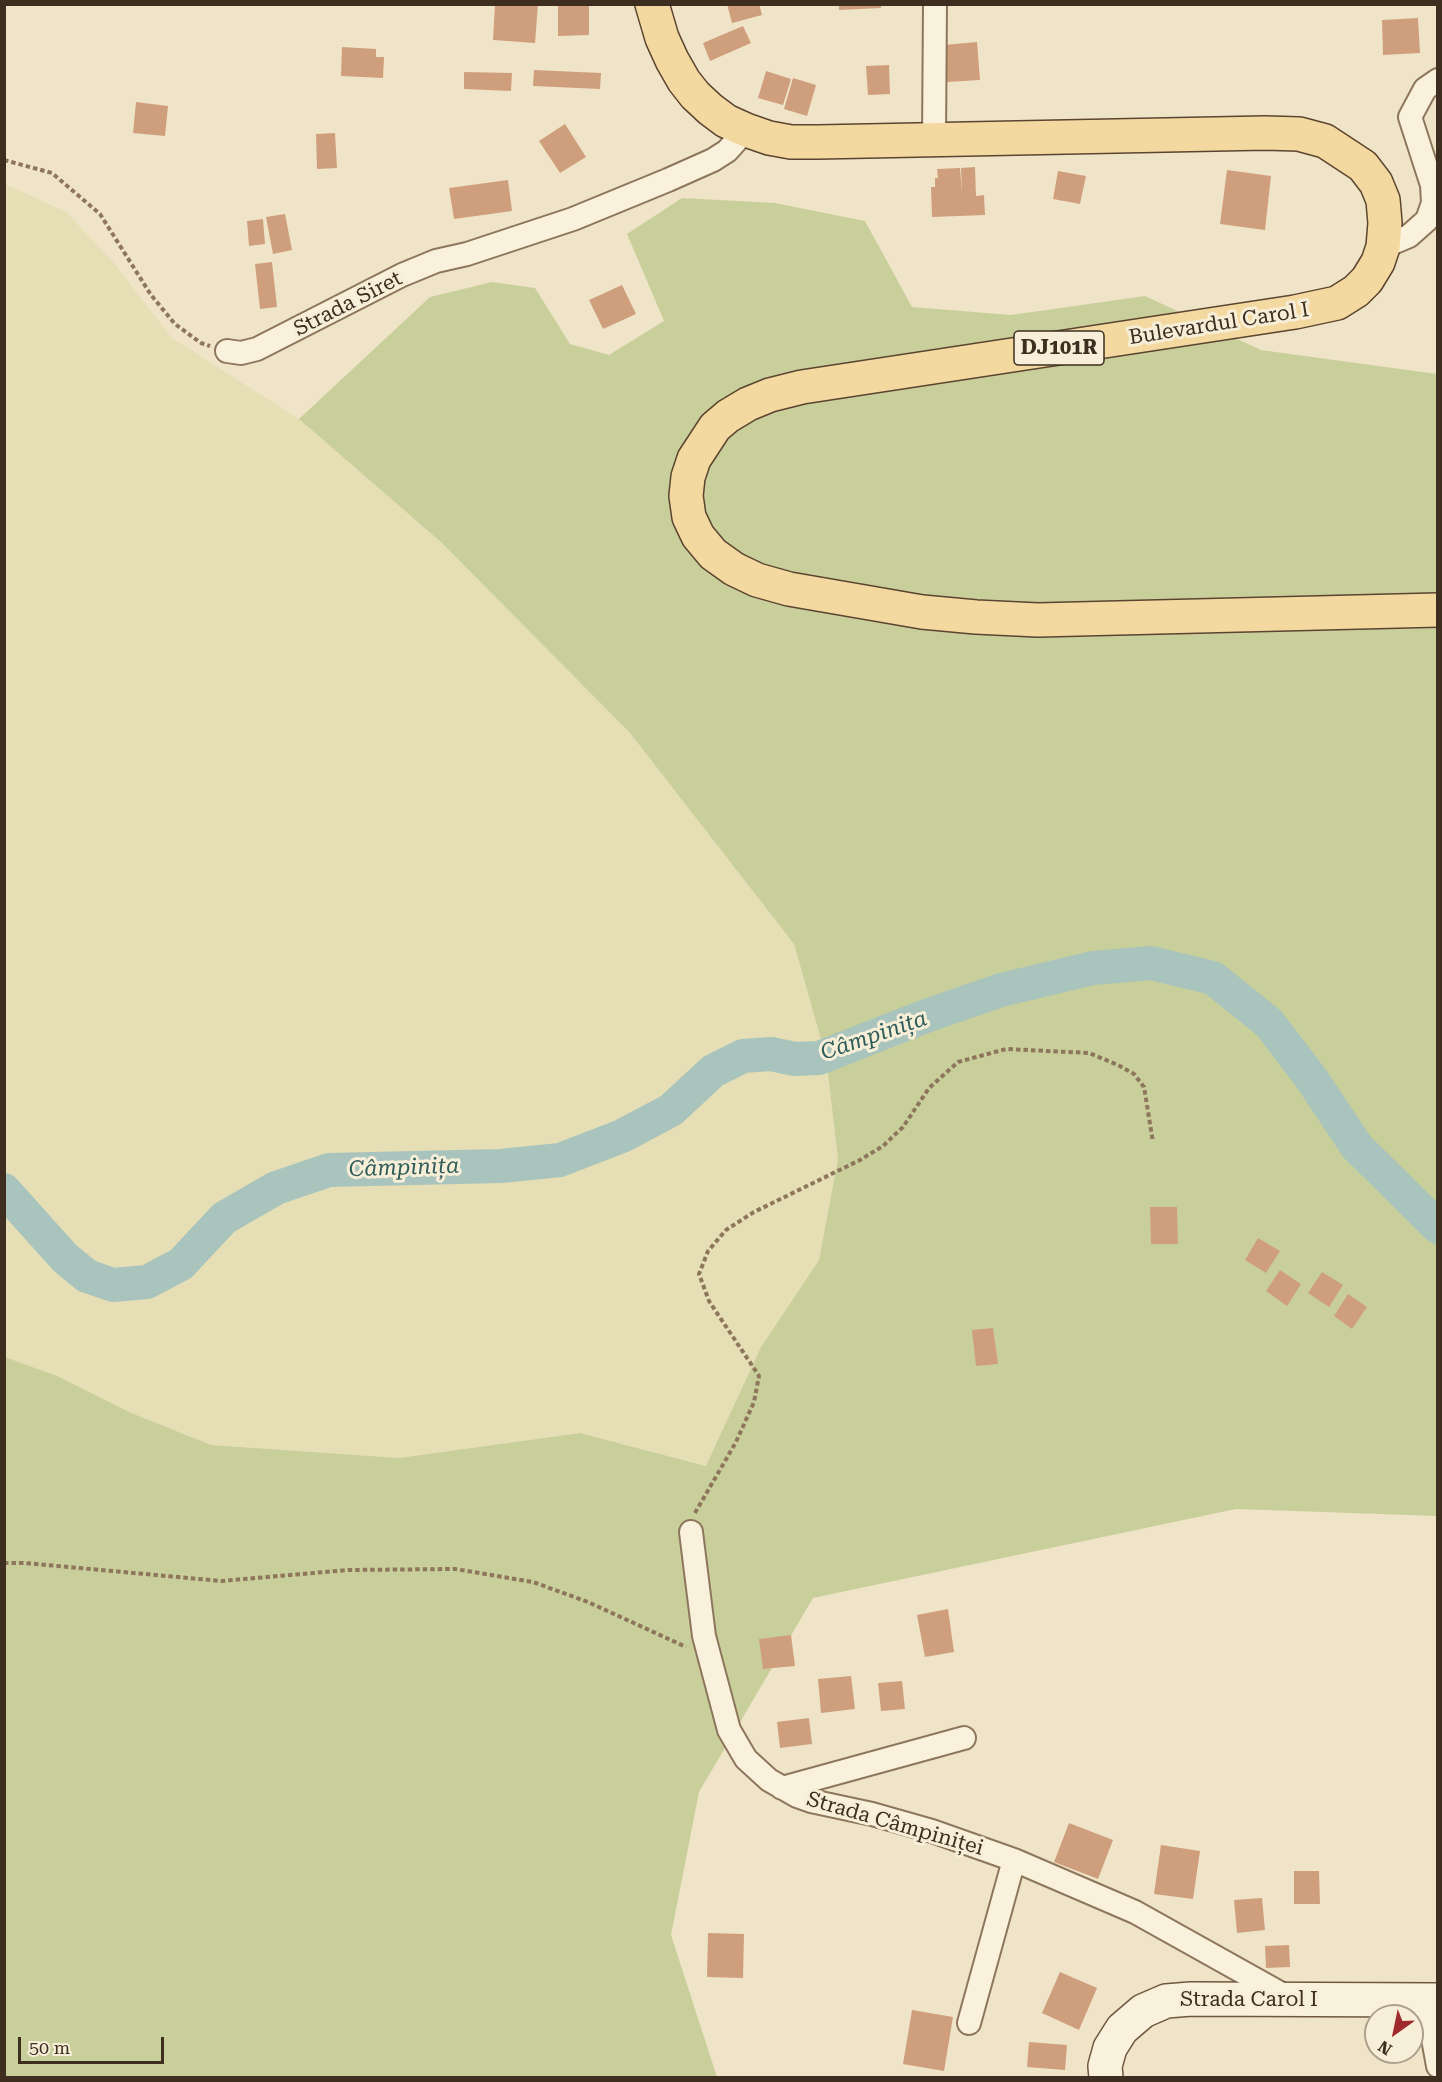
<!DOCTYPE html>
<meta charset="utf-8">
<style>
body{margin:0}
#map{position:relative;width:1442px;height:2082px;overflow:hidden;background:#f0e4c8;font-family:"Roboto Serif",serif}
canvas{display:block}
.frame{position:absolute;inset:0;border:6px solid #3d2e20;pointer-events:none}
.north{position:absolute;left:1364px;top:2004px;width:60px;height:60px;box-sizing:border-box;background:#f7eed8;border:2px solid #ada18e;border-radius:50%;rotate:213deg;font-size:16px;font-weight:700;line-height:24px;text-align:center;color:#3d2e20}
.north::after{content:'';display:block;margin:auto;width:21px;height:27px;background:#9e2a2b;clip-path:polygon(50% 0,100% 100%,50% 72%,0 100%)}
.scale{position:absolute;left:18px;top:2037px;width:146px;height:27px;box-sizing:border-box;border:3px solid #3d2e20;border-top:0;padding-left:8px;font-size:18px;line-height:21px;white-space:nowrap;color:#3d2e20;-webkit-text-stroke:4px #f7eed8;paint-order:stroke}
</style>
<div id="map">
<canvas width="1442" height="2082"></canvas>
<div class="frame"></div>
<div class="north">N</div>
<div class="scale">50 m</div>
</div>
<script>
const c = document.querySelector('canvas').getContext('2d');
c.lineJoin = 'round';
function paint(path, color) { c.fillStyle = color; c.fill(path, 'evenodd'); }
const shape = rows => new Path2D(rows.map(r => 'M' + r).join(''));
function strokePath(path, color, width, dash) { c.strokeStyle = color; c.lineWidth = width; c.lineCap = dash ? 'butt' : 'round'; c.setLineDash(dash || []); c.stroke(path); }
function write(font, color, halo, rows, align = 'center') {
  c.font = font + ' "Roboto Serif",serif'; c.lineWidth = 6; c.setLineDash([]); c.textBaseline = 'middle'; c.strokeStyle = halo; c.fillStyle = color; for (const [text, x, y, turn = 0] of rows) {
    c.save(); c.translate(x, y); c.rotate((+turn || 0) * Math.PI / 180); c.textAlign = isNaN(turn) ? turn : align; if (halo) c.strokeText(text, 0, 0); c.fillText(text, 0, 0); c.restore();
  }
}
paint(shape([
 [5,184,66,212,113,262,172,338,299,419,442,543,630,733,794,944,826,1057,838,1159,819,1260,761,1347,707,1466,580,1433,399,1458,211,1445,129,1412,57,1376,5,1357]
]), '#e6deb5');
paint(shape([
 [682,198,775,203,865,221,912,307,1011,315,1145,296,1261,350,1437,374,1437,1516,1236,1509,813,1598,699,1792,671,1935,717,2077,5,2078,5,1357,57,1376,129,1412,211,1445,399,1458,580,1433,706,1466,761,1347,819,1260,838,1159,826,1057,794,944,630,733,442,543,299,419,430,297,492,282,535,288,570,344,609,355,664,321,627,234]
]), '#c9cf9b');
strokePath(shape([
 [4,1190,65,1258,87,1276,113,1285,147,1282,181,1264,224,1218,276,1188,329,1170,501,1166,560,1160,622,1136,671,1110,713,1071,743,1056,771,1054,795,1059,819,1058,926,1016,1001,990,1093,968,1151,963,1213,978,1269,1023,1311,1078,1357,1147,1438,1227]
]), '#a9c4bc', 34);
paint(shape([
 [495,4,538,4,535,43,493,40],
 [558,4,589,4,589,35,558,36],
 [727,4,759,4,762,15,732,23],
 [839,5,881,5,881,8,839,10],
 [1418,18,1420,53,1383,55,1382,20],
 [743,26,751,43,710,61,703,43],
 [977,42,980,80,947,82,944,45],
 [342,47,376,49,376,57,384,57,383,78,341,76],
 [889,65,890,94,868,95,866,66],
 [534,70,601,73,600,89,533,86],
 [766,71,791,79,783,105,758,98],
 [464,72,512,73,511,91,464,89],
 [793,78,816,85,807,116,784,109],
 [136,102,168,106,165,136,133,133],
 [565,124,586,157,560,173,539,141],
 [335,133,337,168,317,169,316,134],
 [975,167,976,196,984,195,985,215,932,217,931,187,935,187,935,178,938,178,937,169,960,168,962,193,961,168],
 [1227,170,1271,176,1265,230,1220,224],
 [1058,171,1086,176,1080,204,1053,199],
 [508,180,512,211,454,219,449,188],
 [285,214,292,250,273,254,266,217],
 [263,219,265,244,249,246,247,221],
 [272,262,277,307,260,309,255,264],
 [622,285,636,314,603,329,589,300],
 [1150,1207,1177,1207,1178,1244,1151,1244],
 [1258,1238,1280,1251,1266,1273,1245,1260],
 [1280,1270,1301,1284,1287,1306,1266,1291],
 [1322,1272,1343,1285,1329,1307,1308,1293],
 [1348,1294,1367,1307,1352,1329,1334,1316],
 [993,1328,998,1364,976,1366,972,1330],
 [948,1609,954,1652,925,1657,917,1615],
 [791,1635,795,1666,763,1669,759,1639],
 [851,1676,855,1709,821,1713,818,1679],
 [902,1681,905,1709,881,1711,878,1683],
 [809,1718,812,1744,780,1748,777,1722],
 [1069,1823,1113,1840,1098,1879,1054,1862],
 [1161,1845,1200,1851,1193,1899,1154,1894],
 [1294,1871,1319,1871,1320,1904,1294,1904],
 [1262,1898,1265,1930,1237,1933,1234,1900],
 [708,1933,744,1934,743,1978,707,1977],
 [1289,1945,1290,1967,1266,1968,1265,1946],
 [1060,1972,1097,1988,1079,2030,1042,2013],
 [912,2010,953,2017,944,2071,903,2064],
 [1029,2042,1067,2045,1065,2070,1027,2067]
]), '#cf9f7d');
const street = shape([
 [934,140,935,4],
 [1383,247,1409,236,1427,220,1433,203,1432,185,1410,117,1425,89,1438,80],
 [227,351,241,353,257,349,402,275,436,261,467,254,573,219,668,180,713,160,727,151,746,130],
 [691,1532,704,1636,729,1730,746,1759,769,1780,797,1796,811,1801,872,1814,932,1831,1014,1860,1135,1912,1289,1998],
 [782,1788,964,1738],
 [1426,2000,1438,2066],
 [969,2023,1014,1860]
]);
const secondary = shape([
 [1106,2078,1105,2066,1110,2048,1122,2029,1143,2011,1166,2001,1191,1999,1438,2000]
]);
const primary = shape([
 [652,4,662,38,672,60,684,81,695,95,710,109,726,121,746,130,769,138,791,142,818,142,1265,133,1299,134,1325,141,1363,166,1376,183,1383,200,1385,223,1383,247,1378,262,1367,280,1356,291,1337,303,1295,312,802,387,770,395,748,404,728,416,715,427,694,459,688,477,686,496,689,517,698,536,713,554,734,569,757,580,789,589,922,612,976,617,1038,620,1438,610]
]);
strokePath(street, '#8d765c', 26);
strokePath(secondary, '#6f573f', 36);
strokePath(primary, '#5b4430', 36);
strokePath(shape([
 [4,160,52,173,100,214,151,295,175,324,201,343,210,346],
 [695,1513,736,1442,754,1402,759,1376,709,1301,699,1274,708,1251,726,1230,754,1212,860,1160,883,1146,903,1127,929,1088,958,1062,1006,1049,1089,1053,1118,1065,1134,1074,1144,1087,1153,1142],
 [4,1563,25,1563,221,1581,348,1570,455,1569,533,1582,588,1602,686,1647]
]), '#8d765c', 4, [4.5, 3]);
strokePath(street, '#faf1dc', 22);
strokePath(secondary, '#faf1dc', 33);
strokePath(primary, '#f3d9a0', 33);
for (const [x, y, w] of [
 [1059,348,90]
]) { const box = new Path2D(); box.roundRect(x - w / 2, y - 17, w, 34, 4.5); c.fillStyle = '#f7eed8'; c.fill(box); strokePath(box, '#3d2e20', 1.5); }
write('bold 20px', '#3d2e20', null, [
 ["DJ101R",1059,348]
]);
write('21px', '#3d2e20', '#f7eed8', [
 ["Strada Siret",348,304,-27],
 ["Bulevardul Carol I",1219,324,-9],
 ["Strada Câmpiniței",895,1824,16],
 ["Strada Carol I",1249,2000]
]);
write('italic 22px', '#2f5d5a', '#f7eed8', [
 ["Câmpinița",874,1036,-19],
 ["Câmpinița",404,1168,-2]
]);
</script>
